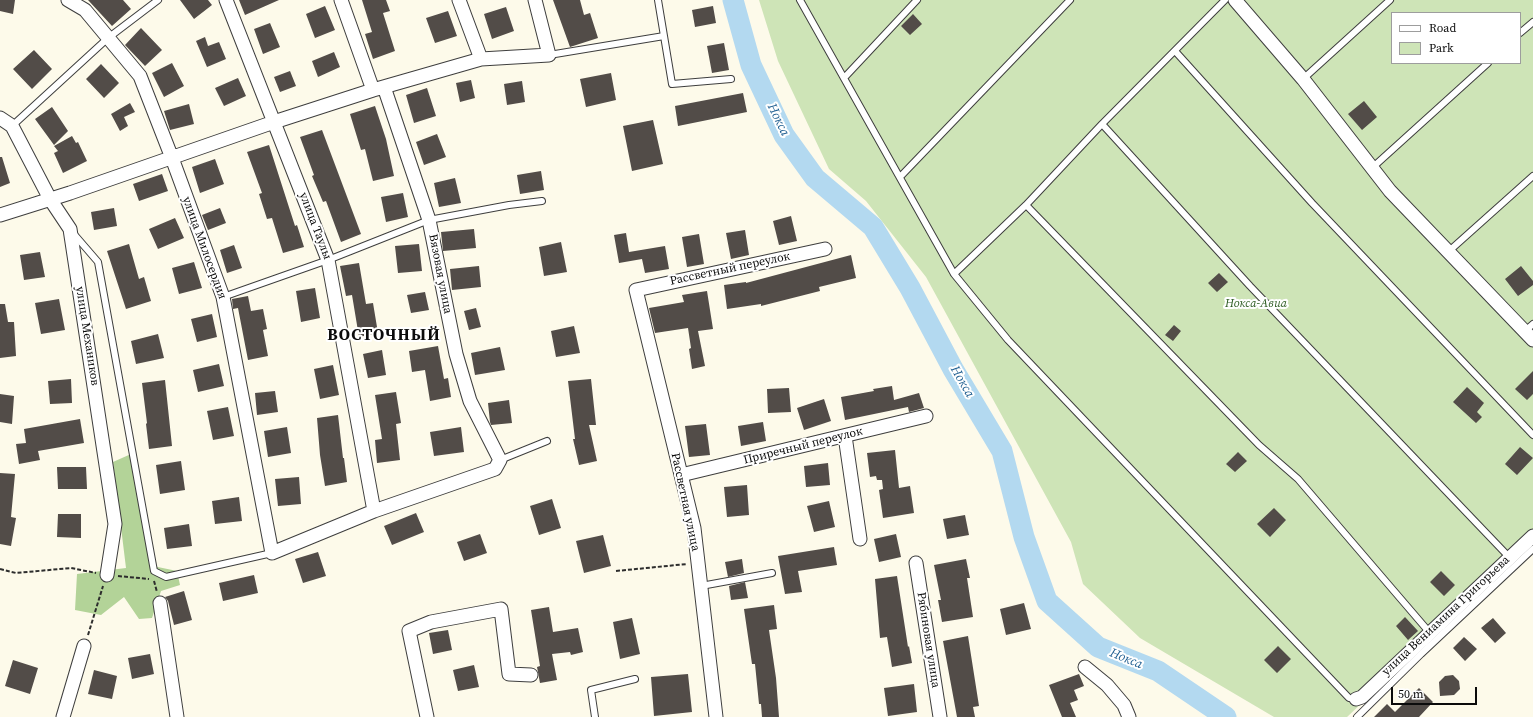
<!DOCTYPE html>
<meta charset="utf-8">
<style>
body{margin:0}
#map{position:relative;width:1533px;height:717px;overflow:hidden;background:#fdfaea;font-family:"Source Serif 4",serif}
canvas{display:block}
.legend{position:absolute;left:1391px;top:12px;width:130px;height:52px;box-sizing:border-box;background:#fff;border:1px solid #9d9d9d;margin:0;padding:5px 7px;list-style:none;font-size:12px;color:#0b0b0b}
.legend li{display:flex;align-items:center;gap:8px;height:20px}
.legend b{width:20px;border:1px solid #9d9d9d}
.scale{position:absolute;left:1391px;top:687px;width:86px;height:18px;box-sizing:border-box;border:2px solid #0b0b0b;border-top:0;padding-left:5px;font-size:12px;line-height:14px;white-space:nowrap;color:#0b0b0b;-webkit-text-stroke:3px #fff;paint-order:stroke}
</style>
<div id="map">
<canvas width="1533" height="717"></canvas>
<ul class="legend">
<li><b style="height:5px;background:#fff"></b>Road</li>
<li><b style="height:11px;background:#cee4b7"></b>Park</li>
</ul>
<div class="scale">50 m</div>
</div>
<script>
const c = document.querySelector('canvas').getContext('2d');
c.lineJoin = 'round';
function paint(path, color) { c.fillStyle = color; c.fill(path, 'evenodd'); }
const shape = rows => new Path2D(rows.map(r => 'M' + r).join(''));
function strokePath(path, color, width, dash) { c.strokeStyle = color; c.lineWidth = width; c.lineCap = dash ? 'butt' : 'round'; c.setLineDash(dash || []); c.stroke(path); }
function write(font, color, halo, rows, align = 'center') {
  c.font = font + ' "Source Serif 4",serif'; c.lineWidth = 4; c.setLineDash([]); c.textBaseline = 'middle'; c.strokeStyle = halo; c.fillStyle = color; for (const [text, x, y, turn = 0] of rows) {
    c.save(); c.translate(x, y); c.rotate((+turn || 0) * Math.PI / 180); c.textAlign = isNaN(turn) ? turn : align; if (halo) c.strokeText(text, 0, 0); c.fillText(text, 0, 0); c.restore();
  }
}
paint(shape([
 [759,0,1533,0,1533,542,1347,717,1274,717,1140,638,1083,584,1071,542,926,277,866,201,829,169,778,61],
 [1392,13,1520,13,1520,63,1392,63]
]), '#cee4b7');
paint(shape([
 [131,454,153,566,177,571,180,585,161,591,152,618,139,619,124,597,101,615,75,610,77,574,126,568,113,462]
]), '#b3d398');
strokePath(shape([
 [733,0,751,65,784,135,815,178,873,227,910,288,953,369,1002,451,1024,537,1047,601,1098,647,1158,671,1226,717]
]), '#b3d9f0', 21);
paint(shape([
 [0,0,15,0,13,14,0,11],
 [88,0,123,0,131,9,112,26],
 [180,0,208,0,212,5,194,19],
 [239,0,279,0,245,15],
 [362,0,386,0,390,11,383,13,395,51,373,59,365,34,372,32],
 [553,0,580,0,584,15,590,13,598,38,570,47],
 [325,6,335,30,315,38,306,14],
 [713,6,716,23,695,27,692,10],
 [506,7,514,31,492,39,484,14],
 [448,11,457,36,435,43,426,18],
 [913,14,922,24,910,35,901,26],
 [270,23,280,47,263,54,254,29],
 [141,28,162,50,145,66,125,45],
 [205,37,208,46,219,42,226,59,207,67,196,41],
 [724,43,729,70,712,73,707,46],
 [34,50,52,69,32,89,13,69],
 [334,52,340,67,318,77,312,61],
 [172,63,184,86,164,97,152,73],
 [101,64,119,83,104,98,86,79],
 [290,71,296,86,280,92,274,77],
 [611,73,616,100,586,107,580,79],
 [238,78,246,96,224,106,215,88],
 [471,80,475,98,460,102,456,83],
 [522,81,525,102,507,105,504,84],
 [427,88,436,116,414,123,406,95],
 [743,93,747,112,678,126,675,106],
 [1364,101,1377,117,1362,130,1348,114],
 [130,103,135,112,124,117,128,126,120,131,111,114],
 [189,104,194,124,170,130,164,111],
 [375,106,386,139,394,176,373,181,365,149,361,150,350,114],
 [52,107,68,131,54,145,35,119],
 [653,120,663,164,632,171,623,126],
 [322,130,361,234,341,242,326,201,323,202,312,176,314,175,300,137],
 [437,134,446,157,424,165,416,142],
 [72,136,76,143,78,142,87,161,63,173,54,153,58,151,54,146],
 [269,145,295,226,297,225,304,247,283,253,272,218,267,219,259,194,262,193,247,152],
 [0,157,2,157,10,183,0,187],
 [215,159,224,184,200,193,192,167],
 [541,171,544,190,520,194,517,175],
 [162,174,168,191,139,201,133,184],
 [455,178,461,203,439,207,434,183],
 [403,193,408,217,386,222,381,197],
 [114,208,117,226,94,230,91,212],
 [220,208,226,223,208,230,202,215],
 [791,216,797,241,779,245,773,221],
 [175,218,184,238,158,249,149,229],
 [474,229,476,248,443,251,441,232],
 [745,230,749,255,731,259,726,233],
 [626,233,629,252,665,246,669,269,645,273,642,259,619,263,614,235],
 [699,234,704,264,687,267,682,237],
 [561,242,567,272,544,276,539,247],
 [129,244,139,279,144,277,151,301,126,309,107,251],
 [419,244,422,271,398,273,395,246],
 [234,245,242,268,227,273,220,250],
 [40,252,45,277,24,280,20,255],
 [851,255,856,278,819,287,820,291,761,306,761,304,727,309,724,285,746,282,746,283],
 [194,262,202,288,179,294,172,268],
 [359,263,366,304,373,303,378,333,359,337,352,295,346,296,340,266],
 [479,266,481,287,452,290,450,269],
 [1521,266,1533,281,1533,285,1518,296,1505,279],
 [1219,273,1228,282,1217,292,1208,283],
 [315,288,320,318,301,322,296,291],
 [707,291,713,329,698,331,705,366,692,369,689,349,691,348,688,328,655,333,649,308,684,302,682,295],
 [425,292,429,310,411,313,407,295],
 [248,296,251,311,263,309,267,329,263,330,268,356,248,360,238,308,233,309,232,299],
 [59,299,65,330,41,334,35,303],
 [0,304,5,304,8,322,14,322,16,356,0,358],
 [476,308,481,327,469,330,464,311],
 [212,314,217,337,197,342,191,319],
 [1174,325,1181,331,1173,341,1165,335],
 [574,326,580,353,556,357,551,331],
 [158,334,164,358,136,364,131,341],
 [438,346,444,379,448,378,451,397,430,401,425,370,412,372,409,351],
 [500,347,505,370,475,375,471,353],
 [382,350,386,375,368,378,363,354],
 [219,364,224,386,198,392,193,370],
 [333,365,339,395,320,399,314,369],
 [1533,371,1533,394,1527,400,1515,389],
 [71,379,72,403,50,404,48,381],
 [591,379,596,425,589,425,597,461,579,465,573,439,575,439,568,381],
 [165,380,172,446,149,449,146,424,147,423,142,383],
 [892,386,894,400,919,393,924,408,909,412,908,407,845,420,841,397,874,391,873,389],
 [1467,387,1484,403,1477,412,1482,417,1476,423,1453,402],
 [789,388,791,412,768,413,767,389],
 [275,391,278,412,257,415,255,393],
 [396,392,401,423,396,424,400,460,377,463,375,440,382,439,375,395],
 [0,394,14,396,12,424,0,422],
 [824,399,831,421,804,430,797,408],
 [509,400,512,423,491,425,490,422,488,403],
 [228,407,234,436,213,440,207,411],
 [338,415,343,458,344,458,347,482,325,486,320,455,317,418],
 [80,419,84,443,38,451,40,460,19,464,16,444,26,443,24,429],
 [763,422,766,441,741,446,738,426],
 [706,424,710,455,689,457,685,426],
 [287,427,291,453,268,457,264,431],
 [461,427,464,452,434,456,430,432],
 [1520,447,1533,458,1517,475,1505,464],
 [895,450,899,488,910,486,914,513,883,518,879,490,883,489,882,480,877,480,876,476,870,477,867,453],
 [1238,452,1247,461,1235,472,1226,464],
 [181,461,185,490,160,494,156,465],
 [828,463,830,485,806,487,804,466],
 [57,467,86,467,87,489,58,489],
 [0,473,15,474,11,517,16,518,11,546,0,544],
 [299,477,301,504,278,506,275,479],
 [747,485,749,515,727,517,724,487],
 [239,497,242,521,215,524,212,501],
 [552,499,561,528,539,535,530,506],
 [829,501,835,527,814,532,807,506],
 [1274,508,1286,520,1270,537,1257,524],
 [416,513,424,532,392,545,384,526],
 [58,514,81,514,81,538,57,537],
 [965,515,969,535,947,539,943,519],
 [189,524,192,546,167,549,164,528],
 [480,534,487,553,464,561,457,542],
 [896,534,901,557,879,562,874,539],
 [603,535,611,566,584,573,576,541],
 [834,547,837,565,798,571,802,592,785,594,778,556],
 [318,552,326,576,303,583,295,559],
 [742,559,744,573,728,577,725,562],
 [966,559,970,578,967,578,973,617,942,622,938,600,941,600,934,565],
 [1441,571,1455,585,1444,596,1430,582],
 [254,575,258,593,223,601,219,583],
 [897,576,908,647,909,646,912,663,892,667,887,637,880,638,875,579],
 [745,582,748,598,731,600,729,586],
 [184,591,192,620,174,625,168,601,165,597],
 [1024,603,1031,629,1006,635,1000,609],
 [774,605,777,629,769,630,776,678,779,717,762,717,761,704,759,704,755,664,752,664,744,609],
 [549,607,553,632,578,628,583,652,571,655,570,652,552,654,557,680,540,683,537,667,540,666,531,610],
 [1405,617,1418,631,1408,640,1396,626],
 [632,618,640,654,620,659,613,622],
 [1493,618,1506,633,1495,643,1481,628],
 [448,630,452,650,433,654,429,633],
 [968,636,979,706,973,707,975,717,957,717,943,641],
 [1464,637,1477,649,1465,661,1453,648],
 [1278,646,1291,659,1277,673,1264,660],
 [150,654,154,674,132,679,128,658],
 [13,660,38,668,30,694,5,686],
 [474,665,479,687,458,691,453,670],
 [94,670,117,676,112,699,88,694],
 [688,674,692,712,654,716,651,677],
 [1079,674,1084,686,1074,690,1078,700,1070,703,1076,717,1062,717,1049,685],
 [1453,675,1459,681,1460,689,1454,695,1440,696,1439,682,1445,676],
 [914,684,917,712,888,716,884,688],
 [1419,688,1433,702,1419,717,1374,717,1387,704,1395,712]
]), '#524c48');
const service = shape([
 [658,0,664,36],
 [800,0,954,274,1008,340,1349,698,1356,699],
 [1520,33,1533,22],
 [1175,51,1312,203,1533,435],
 [549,55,664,36,672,84,731,79],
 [844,78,917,0],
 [1303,79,1390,0],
 [1102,124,1250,286,1510,558],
 [12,126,108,38,158,0],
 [1372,168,1488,63],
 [900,177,1070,0],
 [1026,205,1259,445,1298,479,1430,633],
 [73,233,98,262,154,571,166,577,272,553],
 [1448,252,1533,176],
 [954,274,1026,205,1102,124,1225,0],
 [223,297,328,260,429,220,509,205,542,201],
 [1525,331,1533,324],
 [500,460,547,441],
 [701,586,772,573],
 [595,717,591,690,635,679],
 [1357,717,1421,654,1533,549]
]);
const minor = shape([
 [68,0,85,10,140,76,172,158,223,297,272,553,374,511,495,469,500,460,470,401,456,354,429,220,384,87],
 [226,0,328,260,374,511],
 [341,0,373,90],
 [459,0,481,59],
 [1235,0,1303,79,1390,191,1533,340],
 [0,118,12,126,50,199,70,229,115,524,107,575],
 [0,215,70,193,274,122,373,90,481,59,549,55,535,0],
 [845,436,860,539],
 [681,475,926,416],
 [916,563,940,717],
 [160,603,177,717],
 [1085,667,1107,685,1124,705,1129,717],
 [1356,699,1362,697,1533,536],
 [63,717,84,646],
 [427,717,409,631,431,622,501,609,509,674,531,675],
 [716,717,694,528,636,290,825,249]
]);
strokePath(service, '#3e3e3e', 8);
strokePath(minor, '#3e3e3e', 15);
strokePath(shape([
 [0,569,16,573,71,568,96,573],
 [616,571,687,564],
 [118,576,149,579],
 [154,581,157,592],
 [88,635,103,586]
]), '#2d2d2d', 2, [4, 2]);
strokePath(service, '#fff', 6);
strokePath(minor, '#fff', 13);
write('12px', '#0b0b0b', '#fff', [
 ["улица Таулы",315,226,69],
 ["улица Милосердия",204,248,70],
 ["Рассветный переулок",730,269,-12],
 ["Вязовая улица",440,274,79],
 ["улица Механиков",87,336,81],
 ["Приречный переулок",803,446,-14],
 ["Рассветная улица",685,502,78],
 ["улица Вениамина Григорьева",1446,616,-43],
 ["Рябиновая улица",928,640,81]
]);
write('italic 12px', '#2d5c22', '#fff', [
 ["Нокса-Авиа",1256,304]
]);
write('italic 13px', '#205f91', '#fff', [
 ["Нокса",778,120,64],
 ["Нокса",962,382,60],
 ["Нокса",1126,659,22]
]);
c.letterSpacing = '1px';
write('bold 16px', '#0b0b0b', '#fff', [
 ["ВОСТОЧНЫЙ",384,336]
]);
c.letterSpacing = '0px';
</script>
